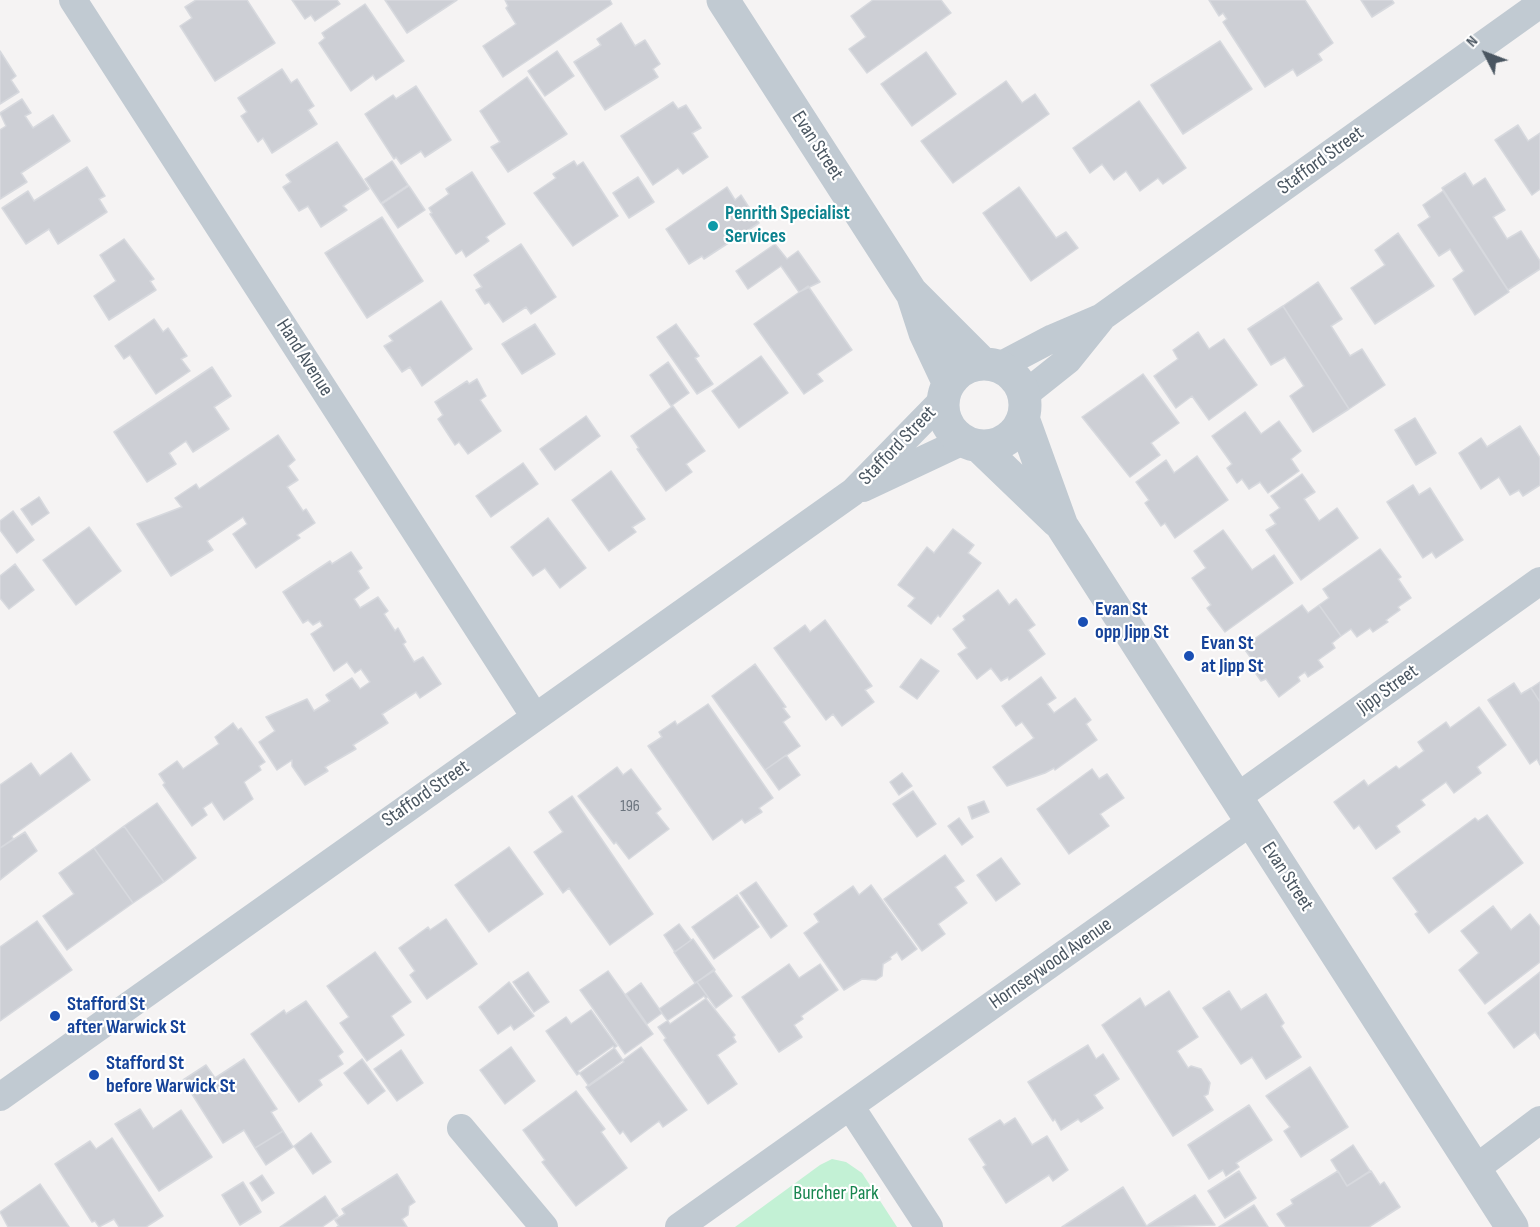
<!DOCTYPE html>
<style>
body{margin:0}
#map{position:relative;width:1540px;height:1227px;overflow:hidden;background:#f5f3f3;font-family:"Sofia Sans Condensed",sans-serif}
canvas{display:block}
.north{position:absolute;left:1456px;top:24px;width:60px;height:60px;-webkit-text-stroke:4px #fff;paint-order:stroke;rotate:312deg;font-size:16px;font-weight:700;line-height:24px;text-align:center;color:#4a5661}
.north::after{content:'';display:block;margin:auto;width:21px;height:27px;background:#4a5661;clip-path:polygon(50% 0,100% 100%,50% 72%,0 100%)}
</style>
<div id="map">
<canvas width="1540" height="1227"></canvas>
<div class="north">N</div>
</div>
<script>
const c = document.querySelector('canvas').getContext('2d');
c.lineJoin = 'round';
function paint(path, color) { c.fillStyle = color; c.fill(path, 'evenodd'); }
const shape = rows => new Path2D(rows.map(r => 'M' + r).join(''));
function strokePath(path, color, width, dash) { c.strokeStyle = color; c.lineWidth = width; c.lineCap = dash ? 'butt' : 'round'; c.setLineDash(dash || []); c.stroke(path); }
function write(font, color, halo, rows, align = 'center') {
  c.font = font + ' "Sofia Sans Condensed",sans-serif'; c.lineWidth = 4.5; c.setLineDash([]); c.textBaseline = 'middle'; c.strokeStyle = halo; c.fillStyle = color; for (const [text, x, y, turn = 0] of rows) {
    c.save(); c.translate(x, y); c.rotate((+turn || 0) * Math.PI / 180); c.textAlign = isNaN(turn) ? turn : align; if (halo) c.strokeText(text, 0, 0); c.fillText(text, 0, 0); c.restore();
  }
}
paint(shape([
 [832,1159,846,1162,862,1173,897,1227,735,1227,820,1165]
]), '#c3f1d5');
const building = shape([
 [196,0,247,0,275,43,215,81,180,26,192,18,185,7,196,0],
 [292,0,337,0,340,4,315,21,311,15,305,19,292,0],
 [385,0,457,0,407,33,385,0],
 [505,0,610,0,612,4,503,77,483,46,516,24,506,8,508,6,505,0],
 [873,0,941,0,951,13,867,73,849,49,866,37,851,16,873,0],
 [1209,0,1305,0,1333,43,1318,54,1322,60,1297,76,1293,69,1265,87,1223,22,1227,19,1223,13,1219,16,1209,0],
 [1361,0,1392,0,1394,3,1372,17,1361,0],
 [365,4,404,61,376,80,373,75,351,91,319,43,325,38,322,33,365,4],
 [621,23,635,46,645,40,660,64,653,69,658,77,605,110,574,62,601,45,597,39,621,23],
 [1220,41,1252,89,1183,134,1151,85,1220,41],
 [0,51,16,76,11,80,19,92,0,104,0,51],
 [557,51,574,76,545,96,528,71,557,51],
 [926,52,956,94,912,126,881,84,926,52],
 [282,69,291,83,297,79,314,106,308,110,317,124,272,153,263,138,258,142,241,116,247,112,238,98,282,69],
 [527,77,567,134,508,172,491,147,500,142,480,111,527,77],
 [1006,81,1022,103,1035,94,1049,114,953,183,921,141,1006,81],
 [416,86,451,140,425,157,421,151,401,164,396,157,394,159,365,114,393,95,396,99,416,86],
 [22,99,31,113,25,116,33,128,53,115,70,141,21,173,27,182,0,199,0,130,6,126,0,113,22,99],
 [1139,101,1186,168,1163,184,1158,178,1140,191,1126,171,1114,180,1102,164,1090,173,1073,148,1139,101],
 [673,102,678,109,686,105,701,128,692,133,708,157,683,174,678,168,653,185,621,136,673,102],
 [1518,125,1528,141,1540,133,1540,189,1532,195,1495,140,1518,125],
 [337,142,369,189,343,206,347,210,321,227,308,206,299,211,283,187,291,182,286,175,337,142],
 [392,161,408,185,381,203,365,179,392,161],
 [574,161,577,166,583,162,618,216,573,246,534,193,556,178,553,174,574,161],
 [87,167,105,196,99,199,107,212,58,244,49,229,26,244,2,208,28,191,34,201,87,167],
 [472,172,505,224,486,237,489,241,466,257,462,250,456,254,430,214,432,213,429,208,449,194,446,189,472,172],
 [1465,173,1473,186,1485,178,1505,210,1493,217,1507,239,1521,231,1540,261,1540,269,1508,290,1442,188,1465,173],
 [638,177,654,202,629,218,613,193,638,177],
 [409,186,425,210,398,228,382,204,409,186],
 [727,187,735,200,741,195,759,223,704,259,702,256,689,264,666,229,727,187],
 [1019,187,1056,238,1066,232,1078,248,1031,281,983,213,1019,187],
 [1443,191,1509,292,1475,315,1453,279,1464,271,1450,249,1439,256,1418,225,1430,217,1423,205,1443,191],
 [382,217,423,281,367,318,325,253,382,217],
 [1398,233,1434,286,1375,324,1351,288,1385,265,1375,250,1398,233],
 [124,239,154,279,150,281,156,290,109,320,94,296,116,281,100,255,124,239],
 [521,244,556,297,531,314,526,307,503,322,489,302,485,304,476,290,482,287,474,275,521,244],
 [775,244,787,259,798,251,820,282,799,292,781,266,748,289,736,271,775,244],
 [1318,282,1342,319,1331,326,1350,356,1362,349,1385,385,1349,409,1283,306,1318,282],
 [808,286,852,350,817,374,823,381,804,394,754,324,808,286],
 [441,301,472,349,422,386,410,367,402,372,384,346,393,341,389,336,441,301],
 [1283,306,1349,409,1313,432,1290,396,1304,386,1285,357,1271,365,1248,329,1283,306],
 [154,319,163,332,168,328,187,356,181,359,190,371,156,394,130,355,124,359,115,346,154,319],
 [535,324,555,354,522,374,502,344,535,324],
 [676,324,699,356,695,358,713,384,697,394,657,337,676,324],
 [1198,332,1209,349,1224,339,1257,385,1209,420,1192,396,1176,408,1154,376,1178,359,1173,350,1198,332],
 [761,356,788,393,739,428,712,391,761,356],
 [668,362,689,393,671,406,650,375,668,362],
 [212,367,231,396,214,407,229,429,193,452,186,441,169,453,176,464,147,482,114,432,212,367],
 [1143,374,1179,423,1151,443,1160,455,1130,477,1082,417,1143,374],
 [477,379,486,396,480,400,501,431,468,454,459,442,455,445,438,419,443,415,435,402,467,381,469,384,477,379],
 [673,406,705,451,686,464,692,472,666,491,637,449,639,448,631,436,673,406],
 [1245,412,1261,434,1279,421,1301,451,1291,459,1299,471,1268,493,1260,482,1249,489,1242,479,1237,483,1227,468,1232,464,1212,436,1245,412],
 [586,416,600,436,555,470,540,449,586,416],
 [1415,418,1436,453,1416,465,1395,430,1415,418],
 [1520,426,1540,458,1540,485,1523,496,1519,490,1510,495,1499,477,1481,489,1459,453,1481,438,1487,447,1520,426],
 [278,435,295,460,288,466,298,480,287,487,303,511,306,509,315,523,297,535,300,538,256,568,233,534,247,524,243,517,207,541,213,550,171,576,137,524,182,507,175,498,196,484,199,489,278,435],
 [1197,456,1228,500,1175,538,1165,523,1161,526,1145,503,1149,500,1136,482,1166,460,1174,473,1197,456],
 [523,463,538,484,491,517,476,496,523,463],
 [611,471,645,519,632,527,636,532,609,551,572,500,611,471],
 [1302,474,1315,492,1304,499,1319,521,1337,508,1358,538,1301,580,1266,530,1276,524,1270,515,1280,508,1271,496,1302,474],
 [1413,485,1419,495,1430,488,1463,540,1436,558,1432,552,1423,558,1387,502,1413,485],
 [39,497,49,513,32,525,21,509,39,497],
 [13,511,34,540,17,553,0,530,0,521,13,511],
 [548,518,586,568,560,588,545,568,533,576,511,547,548,518],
 [89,527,121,571,76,605,43,560,89,527],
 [953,529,974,545,968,553,981,563,940,617,938,615,931,624,908,606,915,598,898,585,927,547,934,553,953,529],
 [1223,530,1252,570,1274,555,1293,583,1225,632,1207,608,1211,605,1192,578,1206,568,1194,551,1223,530],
 [1380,549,1401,577,1398,579,1411,598,1398,607,1400,610,1386,620,1388,622,1373,632,1370,628,1357,637,1351,629,1341,636,1319,605,1329,598,1323,589,1380,549],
 [351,552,362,568,358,571,369,588,354,599,360,608,378,597,388,611,384,614,395,631,398,628,406,642,403,644,414,662,423,657,441,684,420,698,416,692,382,714,388,723,353,745,356,749,325,767,328,771,305,785,292,766,292,760,277,770,259,742,275,731,266,717,307,699,314,711,330,701,326,695,352,678,360,689,370,682,361,669,355,673,347,662,334,671,311,634,323,626,320,621,313,625,308,620,303,623,283,592,330,561,332,564,351,552],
 [15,564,34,590,9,609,0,598,0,576,15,564],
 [998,590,1009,605,1016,599,1035,625,1028,630,1045,654,1009,680,1008,677,1001,681,991,668,977,679,958,654,967,648,953,629,965,620,963,616,998,590],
 [1302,605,1308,613,1319,605,1341,636,1332,643,1335,648,1318,660,1323,667,1308,677,1305,672,1298,677,1300,681,1279,697,1266,679,1261,681,1249,664,1253,661,1243,647,1302,605],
 [825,620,872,686,865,690,874,702,842,726,833,714,826,720,774,648,805,625,810,632,825,620],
 [921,659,939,671,917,699,900,687,921,659],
 [755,664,786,707,783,708,790,717,783,722,800,746,765,770,712,696,755,664],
 [1041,677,1056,698,1047,704,1054,713,1075,698,1091,720,1086,724,1097,740,1055,770,1054,768,1045,773,1007,786,993,767,1034,738,1022,722,1016,726,1002,706,1041,677],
 [1540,682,1540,702,1531,688,1540,682],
 [1514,683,1521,694,1531,688,1540,702,1540,765,1537,759,1530,764,1488,700,1514,683],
 [708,704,773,798,759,808,762,812,745,823,742,819,713,840,648,746,662,737,659,732,675,721,677,725,708,704],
 [1479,707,1506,745,1477,767,1481,773,1454,793,1446,782,1421,800,1425,805,1396,826,1400,832,1376,849,1359,825,1354,829,1334,802,1364,780,1368,786,1396,766,1399,769,1424,751,1418,742,1446,722,1450,728,1479,707],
 [233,723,238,730,241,728,265,762,259,766,261,770,244,782,253,799,224,820,212,802,203,808,207,815,192,826,163,785,165,783,159,774,177,761,183,769,219,744,215,737,233,723],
 [71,753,90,780,12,836,13,839,0,848,0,785,31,763,40,776,71,753],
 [786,755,800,775,779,790,765,770,786,755],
 [617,767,623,775,631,769,661,809,656,813,669,829,629,859,616,842,614,844,578,796,617,767],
 [1092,769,1099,779,1107,774,1124,798,1100,814,1109,826,1069,854,1037,809,1092,769],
 [902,773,912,786,899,795,890,782,902,773],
 [913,791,936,824,917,837,893,804,913,791],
 [572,796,653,914,610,945,569,888,563,893,534,852,563,832,549,812,572,796],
 [984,801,989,812,972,819,968,807,984,801],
 [157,803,196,858,164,882,124,826,157,803],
 [1487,815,1523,863,1429,933,1415,914,1418,912,1393,878,1475,818,1478,821,1487,815],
 [959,818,973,837,962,845,948,826,959,818],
 [124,826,164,882,133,903,94,848,124,826],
 [25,832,37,851,0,880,0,848,25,832],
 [509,847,543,894,489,932,455,885,509,847],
 [94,848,133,903,67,950,43,916,74,894,59,873,94,848],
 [945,855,964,881,955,887,967,903,938,924,945,934,922,951,884,899,945,855],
 [1001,858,1020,884,996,901,977,875,1001,858],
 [756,882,787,926,771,938,740,893,756,882],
 [871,885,917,949,902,960,897,952,890,957,891,959,883,964,882,976,876,980,862,979,844,990,804,933,819,922,814,914,853,886,859,895,871,885],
 [737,895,759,927,714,959,692,927,737,895],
 [1493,906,1511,930,1530,914,1540,927,1540,962,1485,1004,1459,970,1479,953,1461,931,1493,906],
 [446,919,477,964,427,999,410,975,415,971,399,948,428,927,430,930,446,919],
 [37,921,72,970,0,1021,0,947,37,921],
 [679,924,691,940,675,952,664,935,679,924],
 [693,939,715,970,695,983,674,952,693,939],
 [375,952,411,1002,391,1016,404,1035,367,1061,340,1023,349,1017,327,986,375,952],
 [789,964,799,978,820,964,838,990,801,1016,803,1019,794,1025,802,1037,779,1052,742,997,789,964],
 [713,970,732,996,716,1008,697,982,713,970],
 [608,971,653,1034,625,1054,580,990,608,971],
 [528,972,549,1002,534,1012,513,982,528,972],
 [1540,972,1540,1039,1535,1032,1514,1048,1488,1013,1540,972],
 [509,982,534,1016,514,1030,511,1025,498,1034,479,1007,509,982],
 [697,982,708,997,670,1024,659,1009,697,982],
 [641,983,662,1013,647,1024,626,994,641,983],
 [1169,991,1198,1037,1177,1051,1188,1068,1191,1066,1201,1069,1210,1083,1208,1094,1204,1096,1213,1110,1173,1136,1102,1025,1140,998,1145,1007,1169,991],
 [1229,991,1241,1010,1266,994,1284,1023,1281,1026,1301,1057,1266,1079,1252,1057,1241,1064,1203,1008,1229,991],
 [704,996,735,1035,733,1037,736,1042,717,1055,737,1084,708,1104,664,1040,666,1038,658,1027,704,996],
 [306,1001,343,1052,338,1056,343,1064,319,1080,322,1085,299,1102,251,1034,284,1010,286,1014,306,1001],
 [591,1010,617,1046,577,1075,546,1031,566,1017,571,1024,591,1010],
 [1088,1045,1096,1059,1103,1054,1119,1079,1094,1095,1103,1108,1081,1122,1078,1119,1061,1130,1055,1119,1053,1121,1028,1082,1088,1045],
 [613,1046,624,1062,589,1086,578,1071,613,1046],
 [511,1047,535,1081,505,1104,480,1070,511,1047],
 [641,1047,687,1110,663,1127,659,1121,631,1142,623,1131,620,1134,586,1087,641,1047],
 [401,1050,423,1083,397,1101,374,1069,401,1050],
 [244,1059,277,1109,271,1112,283,1131,255,1148,244,1130,223,1143,183,1080,206,1065,215,1078,244,1059],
 [362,1059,385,1091,368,1104,344,1073,362,1059],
 [1310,1067,1348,1127,1301,1157,1284,1131,1290,1127,1266,1096,1310,1067],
 [576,1091,605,1129,601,1132,627,1168,576,1206,542,1162,545,1160,523,1130,576,1091],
 [1249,1105,1272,1140,1236,1163,1239,1167,1226,1176,1223,1170,1209,1179,1188,1145,1249,1105],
 [140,1109,153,1129,181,1110,212,1157,159,1191,115,1124,140,1109],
 [1015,1118,1032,1145,1047,1136,1068,1170,1053,1181,1049,1175,1006,1203,983,1167,986,1165,969,1139,1000,1120,1004,1125,1015,1118],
 [283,1131,293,1147,266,1165,255,1148,283,1131],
 [311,1133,331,1162,313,1174,294,1146,311,1133],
 [112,1138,163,1216,146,1227,119,1227,114,1219,99,1227,95,1221,92,1222,55,1164,90,1141,96,1149,112,1138],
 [1353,1145,1370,1171,1347,1186,1331,1160,1353,1145],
 [1239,1171,1256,1198,1225,1218,1208,1191,1239,1171],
 [1338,1171,1347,1186,1371,1171,1380,1185,1384,1182,1400,1207,1369,1227,1286,1227,1277,1214,1293,1204,1291,1200,1338,1171],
 [397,1174,415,1202,409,1206,408,1215,402,1219,407,1227,337,1227,339,1226,335,1220,345,1214,342,1209,397,1174],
 [262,1175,274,1193,262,1201,250,1183,262,1175],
 [243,1182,261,1212,240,1225,222,1195,243,1182],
 [40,1184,69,1227,8,1227,0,1212,40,1184],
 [1123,1187,1147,1227,1062,1227,1123,1187],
 [1195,1195,1215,1225,1147,1227,1148,1225,1195,1195],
 [325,1196,338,1216,322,1227,280,1227,325,1196],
 [1254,1205,1268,1227,1219,1227,1254,1205]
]);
paint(building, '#cdcfd5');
strokePath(building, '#d7d9de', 1.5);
strokePath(shape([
 [73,0,535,717],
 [998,367,1053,338,1102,317,1540,4],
 [1024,395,1068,360,1101,319],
 [863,488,963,441],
 [1236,798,1540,581],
 [0,1097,853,492,943,400],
 [850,1106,929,1227],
 [461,1128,544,1227],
 [1475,1169,1540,1120],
 [679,1227,1252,821]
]), '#c1cad2', 28);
strokePath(shape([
 [723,0,911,292,983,364],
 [913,296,925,333,949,384],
 '943 405a41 41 0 1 1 82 0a41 41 0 1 1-82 0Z',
 [1023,418,1062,526,1512,1227],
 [979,446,1057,521]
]), '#c1cad2', 33);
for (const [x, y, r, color] of [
 [713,226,6,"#0f9aa8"],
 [1083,622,6,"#1a4fb4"],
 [1189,656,6,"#1a4fb4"],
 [55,1016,6,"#1a4fb4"],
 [94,1075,6,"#1a4fb4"]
]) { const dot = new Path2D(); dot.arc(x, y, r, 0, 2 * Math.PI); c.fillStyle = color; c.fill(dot); strokePath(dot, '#fff', 2); }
write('16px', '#6b747e', null, [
 ["196",630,807]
]);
write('20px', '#4a5661', '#fff', [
 ["Evan Street",817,146,57],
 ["Stafford Street",1321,161,-36],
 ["Hand Avenue",304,358,57],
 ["Stafford Street",898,446,-46],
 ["Jipp Street",1388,690,-36],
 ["Stafford Street",426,794,-35],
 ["Evan Street",1287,877,57],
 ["Hornseywood Avenue",1051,964,-35]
]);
write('bold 20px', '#0d838f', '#fff', [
 ["Penrith Specialist",725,214],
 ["Services",725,237]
], 'left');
write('bold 20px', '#164399', '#fff', [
 ["Evan St",1095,610],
 ["opp Jipp St",1095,633],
 ["Evan St",1201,644],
 ["at Jipp St",1201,667],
 ["Stafford St",67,1005],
 ["after Warwick St",67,1028],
 ["Stafford St",106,1064],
 ["before Warwick St",106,1087]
], 'left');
write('20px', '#17864f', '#fff', [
 ["Burcher Park",836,1194]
]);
</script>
